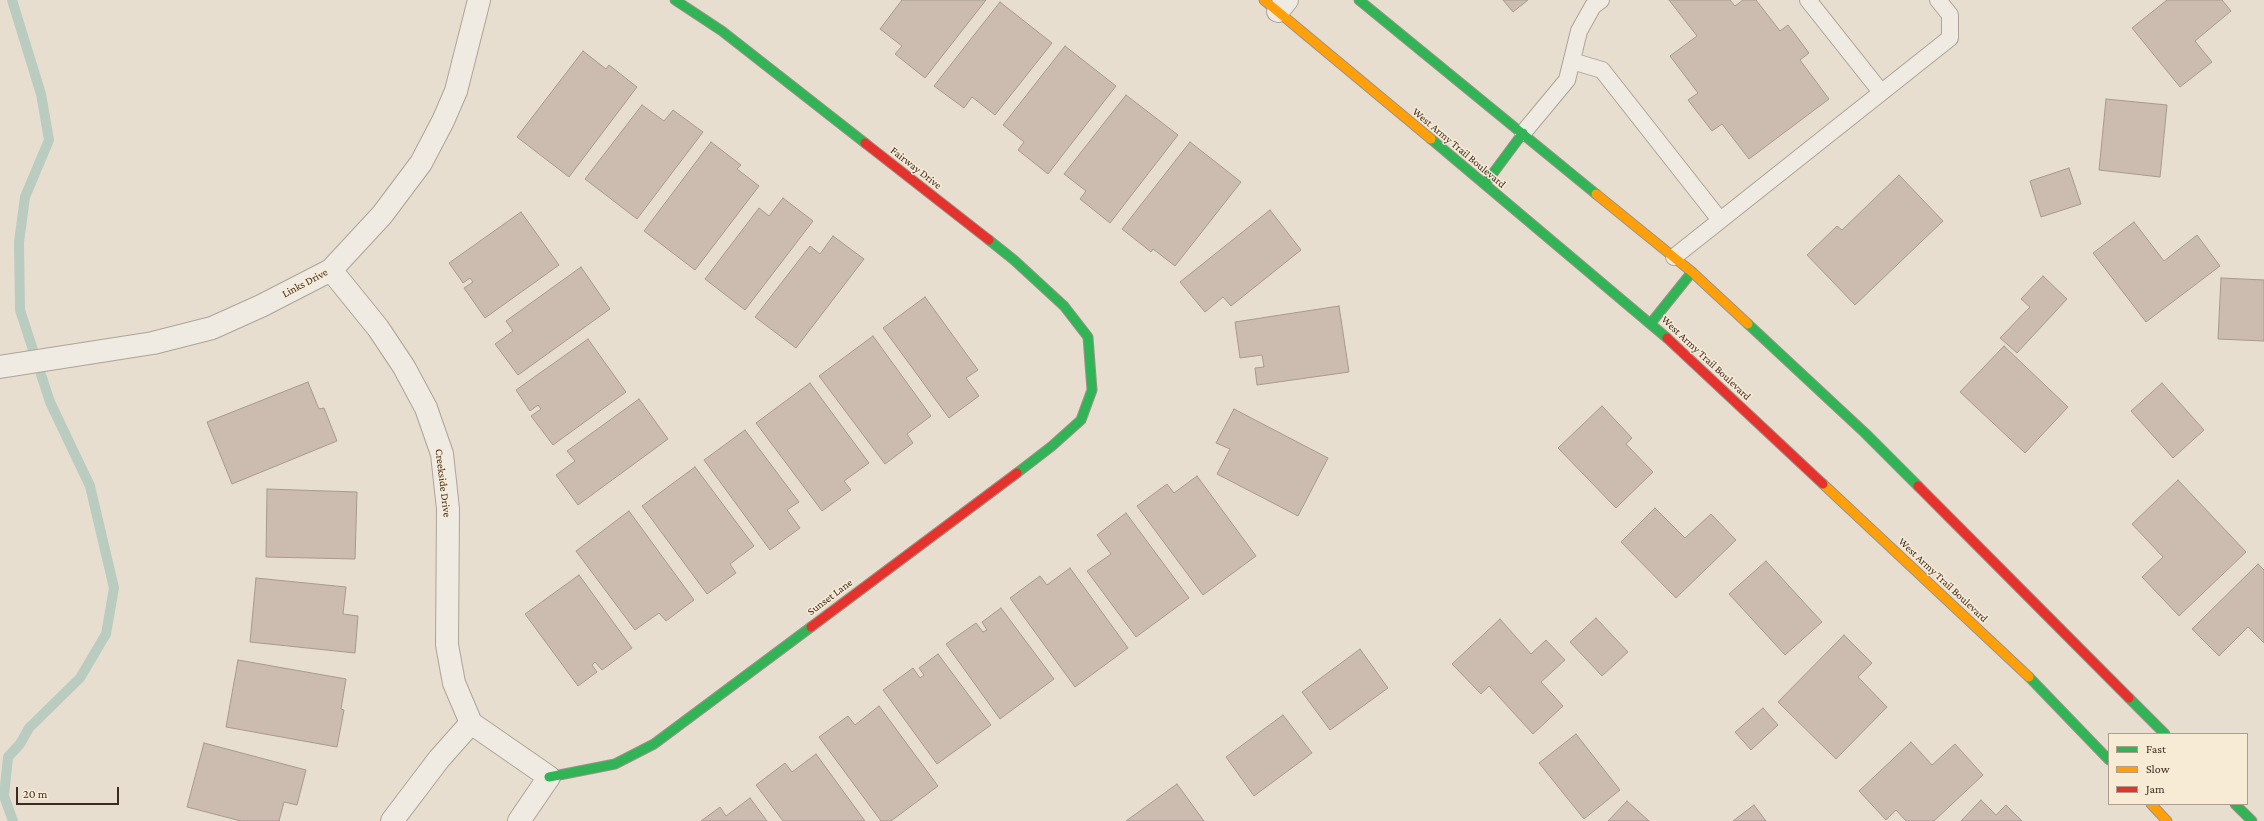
<!DOCTYPE html>
<style>
body{margin:0}
#map{position:relative;width:2264px;height:821px;overflow:hidden;background:#e7ded0;font-family:"Crimson Pro",serif}
canvas{display:block}
.legend{position:absolute;left:2108px;top:733px;width:140px;height:72px;box-sizing:border-box;background:#f8ebd6;border:1px solid #ad9e8d;margin:0;padding:5px 7px;list-style:none;font-size:12px;color:#3d2b1f}
.legend li{display:flex;align-items:center;gap:8px;height:20px}
.legend b{width:20px;border:1px solid #ad9e8d}
.scale{position:absolute;left:16px;top:787px;width:103px;height:18px;box-sizing:border-box;border:2px solid #3d2b1f;border-top:0;padding-left:5px;font-size:12px;line-height:14px;white-space:nowrap;color:#3d2b1f;-webkit-text-stroke:3px #f8ebd6;paint-order:stroke}
</style>
<div id="map">
<canvas width="2264" height="821"></canvas>
<ul class="legend">
<li><b style="height:5px;background:#30b455"></b>Fast</li>
<li><b style="height:5px;background:#ff9f0a"></b>Slow</li>
<li><b style="height:5px;background:#e5322d"></b>Jam</li>
</ul>
<div class="scale">20 m</div>
</div>
<script>
const c = document.querySelector('canvas').getContext('2d');
c.lineJoin = 'round';
const shape = rows => new Path2D(rows.map(r => 'M' + r).join(''));
function strokePath(path, color, width, dash) { c.strokeStyle = color; c.lineWidth = width; c.lineCap = dash ? 'butt' : 'round'; c.setLineDash(dash || []); c.stroke(path); }
function paint(path, color) { c.fillStyle = color; c.fill(path, 'evenodd'); }
function write(font, color, halo, rows, align = 'center') {
  c.font = font + ' "Crimson Pro",serif'; c.lineWidth = 3; c.setLineDash([]); c.textBaseline = 'middle'; c.strokeStyle = halo; c.fillStyle = color; for (const [text, x, y, turn = 0] of rows) {
    c.save(); c.translate(x, y); c.rotate((+turn || 0) * Math.PI / 180); c.textAlign = isNaN(turn) ? turn : align; if (halo) c.strokeText(text, 0, 0); c.fillText(text, 0, 0); c.restore();
  }
}
strokePath(shape([
 [12,0,41,94,49,140,25,197,19,242,20,310,50,402,90,486,114,588,106,634,80,678,29,728,20,744,8,757,4,796,13,821]
]), '#baccc0', 10);
const building = shape([
 [902,0,986,0,925,78,895,54,902,46,880,29,902,0],
 [1503,0,1528,0,1513,12,1503,0],
 [1669,0,1730,0,1735,6,1743,0,1756,0,1780,31,1788,25,1809,53,1800,60,1829,99,1749,159,1722,124,1712,131,1688,100,1698,93,1670,56,1697,36,1669,0],
 [2167,0,2222,0,2231,11,2195,41,2212,62,2180,87,2132,28,2167,0],
 [1000,2,1052,43,995,115,972,97,964,108,934,86,1000,2],
 [1065,46,1116,86,1048,174,1018,150,1024,142,1003,125,1065,46],
 [583,51,606,69,609,65,637,87,569,177,517,137,583,51],
 [1126,95,1178,135,1110,223,1080,199,1086,191,1064,174,1126,95],
 [2106,99,2167,105,2160,177,2099,170,2106,99],
 [642,105,664,121,673,110,703,132,637,219,585,179,642,105],
 [711,142,741,165,737,169,759,186,695,270,644,231,711,142],
 [1190,142,1241,182,1175,266,1153,249,1151,252,1122,229,1190,142],
 [2069,168,2081,204,2041,217,2030,181,2069,168],
 [1899,175,1943,221,1855,305,1807,255,1837,226,1842,230,1899,175],
 [783,198,813,221,745,310,705,279,759,208,769,216,783,198],
 [1270,210,1301,250,1231,306,1223,297,1205,312,1180,282,1270,210],
 [521,212,559,265,485,318,464,288,473,282,470,278,463,283,449,263,521,212],
 [2134,222,2164,261,2197,235,2220,266,2146,322,2093,253,2134,222],
 [833,236,864,259,796,348,755,317,810,246,820,254,833,236],
 [581,267,610,309,518,375,495,344,513,331,506,321,581,267],
 [2043,276,2067,299,2017,353,2000,338,2030,307,2021,299,2043,276],
 [2221,278,2264,280,2264,341,2218,339,2221,278],
 [925,297,978,370,966,378,979,396,949,418,883,328,925,297],
 [1339,306,1349,372,1257,385,1255,368,1264,367,1262,355,1240,358,1235,322,1339,306],
 [873,336,931,416,907,434,913,443,885,464,819,376,873,336],
 [588,339,626,392,553,445,531,416,541,409,538,405,530,411,516,390,588,339],
 [2004,346,2068,407,2025,453,1960,392,2004,346],
 [308,382,319,409,324,408,337,441,232,484,207,422,308,382],
 [810,383,869,463,844,481,851,490,822,511,756,423,810,383],
 [2162,383,2204,430,2173,458,2131,411,2162,383],
 [639,399,668,439,578,505,556,475,575,461,567,451,639,399],
 [1602,406,1632,438,1626,444,1653,472,1616,508,1558,448,1602,406],
 [1234,409,1328,458,1298,516,1217,474,1230,449,1216,443,1234,409],
 [745,430,799,502,787,510,800,528,770,550,704,460,745,430],
 [695,467,754,546,730,564,736,573,707,594,642,506,695,467],
 [1197,476,1256,556,1203,595,1137,506,1167,484,1174,493,1197,476],
 [2178,480,2246,552,2179,616,2142,577,2163,557,2132,524,2178,480],
 [267,489,357,492,355,559,266,557,267,489],
 [1655,508,1685,538,1711,514,1736,540,1676,598,1621,542,1655,508],
 [629,511,694,600,666,621,659,613,635,630,576,551,629,511],
 [1126,513,1189,598,1136,637,1087,571,1111,554,1097,535,1126,513],
 [1766,561,1822,622,1785,655,1729,594,1766,561],
 [2258,564,2264,570,2264,643,2248,627,2219,656,2192,629,2258,564],
 [1070,568,1128,648,1075,687,1010,598,1040,576,1047,585,1070,568],
 [579,575,632,648,602,670,595,662,592,665,597,672,578,686,525,614,579,575],
 [256,578,346,587,343,614,358,616,355,653,250,642,256,578],
 [1001,608,1054,679,1000,719,946,644,976,623,983,632,987,630,982,622,1001,608],
 [1596,618,1628,652,1602,676,1570,642,1596,618],
 [1500,619,1531,654,1546,640,1565,660,1541,682,1563,706,1533,734,1489,686,1481,694,1452,664,1500,619],
 [1844,635,1872,663,1858,677,1887,707,1836,759,1778,702,1844,635],
 [1360,649,1388,688,1330,730,1302,692,1360,649],
 [938,654,991,725,937,764,883,690,913,668,920,678,924,675,919,668,938,654],
 [238,660,346,679,341,709,344,710,337,747,226,727,238,660],
 [879,706,938,786,891,821,881,821,819,737,848,716,855,725,879,706],
 [1763,708,1778,725,1751,750,1735,732,1763,708],
 [1283,715,1312,753,1254,796,1226,757,1283,715],
 [1576,734,1620,790,1584,819,1539,763,1576,734],
 [1911,742,1932,765,1955,744,1983,775,1934,821,1906,821,1896,810,1886,820,1859,791,1911,742],
 [204,743,306,770,297,805,284,802,279,821,241,821,187,807,204,743],
 [816,754,865,821,783,821,756,785,785,763,792,772,816,754],
 [1177,784,1204,821,1126,821,1177,784],
 [750,798,767,821,701,821,720,807,726,816,750,798],
 [1981,800,1996,815,2006,805,2022,821,1961,821,1981,800],
 [1627,801,1649,821,1608,821,1627,801],
 [1754,805,1766,821,1733,821,1754,805]
]);
paint(building, '#ccbcb0');
strokePath(building, '#a8998e', 1);
const lane = shape([
 [1808,0,1881,92],
 [1572,61,1602,70,1720,220],
 [1523,133,1567,80,1579,31,1593,6,1601,0],
 [1674,257,1950,38,1950,15,1938,0]
]);
const street = shape([
 [1278,11,1287,0],
 [331,270,378,328,404,367,426,408,442,454,448,509,447,645,454,683,471,723,549,777,519,821],
 [0,367,153,343,212,328,261,306,331,270,382,215,421,163,443,121,456,91,479,0],
 [392,821,439,759,471,723]
]);
const fast = shape([
 [675,0,722,31,865,143],
 [1359,0,1596,194],
 [1431,139,1667,338],
 [1485,184,1523,133],
 [989,240,1014,260,1064,306,1088,337,1092,390,1081,420,1052,446,1017,473],
 [1651,323,1692,272],
 [1748,324,1865,433,1918,486],
 [2029,677,2109,760],
 [2129,698,2165,734],
 [549,777,615,764,654,744,811,627],
 [2235,804,2252,821]
]);
const slow = shape([
 [1264,0,1431,139],
 [1596,194,1692,272,1748,324],
 [1823,484,2029,677],
 [2151,804,2167,821]
]);
const jam = shape([
 [865,143,989,240],
 [1667,338,1823,484],
 [1918,486,2129,698],
 [811,627,1017,473]
]);
strokePath(lane, '#ada398', 18);
strokePath(street, '#ada398', 24);
strokePath(fast, '#9c9388', 11);
strokePath(slow, '#9c9388', 11);
strokePath(jam, '#9c9388', 11);
strokePath(lane, '#efeae2', 16);
strokePath(street, '#efeae2', 22);
strokePath(fast, '#30b455', 9);
strokePath(slow, '#ff9f0a', 9);
strokePath(jam, '#e5322d', 9);
write('11px', '#3d2b1f', '#f8ebd6', [
 ["West Army Trail Boulevard",1459,148,40],
 ["Fairway Drive",916,168,38],
 ["Links Drive",305,283,-28],
 ["West Army Trail Boulevard",1706,358,43],
 ["Creekside Drive",443,483,83],
 ["West Army Trail Boulevard",1943,580,43],
 ["Sunset Lane",830,597,-37]
]);
</script>
